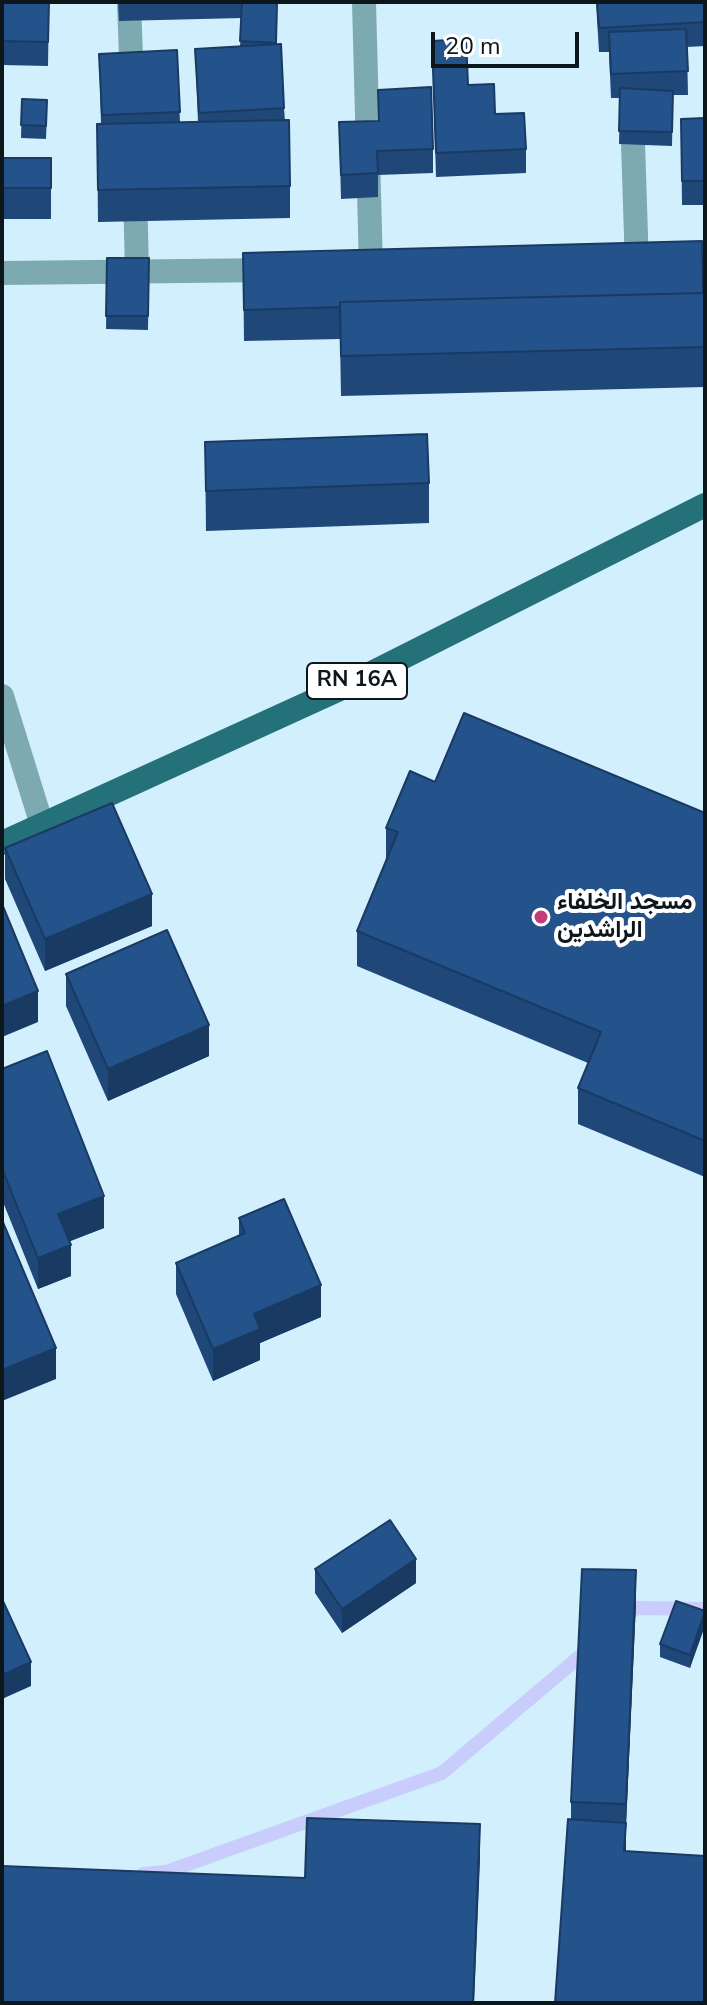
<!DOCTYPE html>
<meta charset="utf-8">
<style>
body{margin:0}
#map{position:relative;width:707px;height:2005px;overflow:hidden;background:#d2effd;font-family:"Nunito Sans",sans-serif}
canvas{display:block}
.frame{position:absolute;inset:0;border:4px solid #0c161b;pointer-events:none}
.scale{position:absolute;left:431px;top:32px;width:148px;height:36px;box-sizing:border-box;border:4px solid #0c161b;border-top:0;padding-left:10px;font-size:24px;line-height:28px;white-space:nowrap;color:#0c161b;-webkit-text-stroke:6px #fff;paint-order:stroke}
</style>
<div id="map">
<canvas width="707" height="2005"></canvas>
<div class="frame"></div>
<div class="scale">20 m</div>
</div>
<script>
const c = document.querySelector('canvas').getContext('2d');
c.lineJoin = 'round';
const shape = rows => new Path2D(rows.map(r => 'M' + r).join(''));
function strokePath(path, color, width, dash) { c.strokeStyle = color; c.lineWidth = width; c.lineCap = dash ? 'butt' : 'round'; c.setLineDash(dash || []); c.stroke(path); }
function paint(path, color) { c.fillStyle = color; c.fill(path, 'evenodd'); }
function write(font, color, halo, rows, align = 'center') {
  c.font = font + ' "Nunito Sans",Vazirmatn,sans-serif'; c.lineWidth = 8; c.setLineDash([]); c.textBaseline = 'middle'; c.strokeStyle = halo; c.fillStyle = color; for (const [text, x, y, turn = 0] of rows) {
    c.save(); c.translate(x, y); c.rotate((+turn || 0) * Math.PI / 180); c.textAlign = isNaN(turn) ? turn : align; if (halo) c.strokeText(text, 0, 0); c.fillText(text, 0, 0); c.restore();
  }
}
strokePath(shape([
 [622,1620,636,1608,705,1609],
 [143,1874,166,1872,442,1773,591,1647]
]), '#c8cdfc', 14);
strokePath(shape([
 [129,2,132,85],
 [364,2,371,269],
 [632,112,637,267],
 [135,190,137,272],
 [2,273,275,270],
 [2,696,42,825]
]), '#7daab0', 24);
strokePath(shape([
 [2,843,344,687,705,505]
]), '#25717a', 24);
paint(shape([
 [2,2,49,2,48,66,2,65],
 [118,2,277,2,276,44,284,108,290,186,290,218,98,222,97,124,101,124,99,54,177,50,180,122,198,122,195,49,240,46,242,18,119,21],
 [596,2,705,2,705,46,687,47,688,95,673,95,672,146,619,144,620,98,611,98,609,52,599,52],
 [432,41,468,85,526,149,526,173,436,177],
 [378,90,433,149,433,173,378,175,378,197,341,199,339,122,378,121],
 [22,99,47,113,46,139,21,138],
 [705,118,705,205,682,205,681,119],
 [2,158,51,158,51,219,2,219],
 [243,253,705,293,705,387,341,396,340,339,244,341],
 [107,258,149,258,148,330,106,329],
 [205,442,429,483,429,523,206,531],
 [435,782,705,813,705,1177,578,1124,578,1088,588,1063,357,966,357,931,386,862,386,828],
 [5,848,152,926,45,971,5,879],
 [66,974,209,1056,108,1101,66,1006],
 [2,1069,104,1228,69,1241,71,1276,38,1289,3,1202],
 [239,1218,321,1317,260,1343,260,1360,213,1381,176,1294,176,1263,239,1236],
 [315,1569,416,1583,342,1633,315,1593],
 [636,1602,626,1823,626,1851,705,2003,571,1819,571,1802],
 [705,1611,690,1668,660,1657,660,1644]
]), '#1f4778');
paint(shape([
 [152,894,152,926,45,971,45,939],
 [38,991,38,1022,2,1037,2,1006],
 [209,1025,209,1056,108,1101,108,1069],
 [2,1171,3,1171,3,1202,2,1203],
 [104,1196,104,1228,58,1246,58,1214],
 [71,1245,71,1276,38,1289,38,1258],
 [321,1285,321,1317,260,1343,260,1360,213,1381,213,1349,254,1314],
 [56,1348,56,1379,2,1401,2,1370],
 [416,1559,416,1583,342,1633,342,1609],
 [636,1570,636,1602,626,1826,626,1823,626,1859,624,1851,626,1804],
 [705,1613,705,1626,690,1668,690,1655],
 [31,1662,31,1686,2,1699,2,1675],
 [480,1824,480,1860,474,2003,473,2003]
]), '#193a62');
const building = shape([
 [2,2,49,2,48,42,2,41,2,2],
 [242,2,277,2,276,43,240,41,242,2],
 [597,2,705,2,705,22,599,28,597,2],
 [686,29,688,71,611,74,609,32,686,29],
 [466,39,468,85,494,84,495,114,524,113,526,149,436,153,432,41,466,39],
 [281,44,284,108,199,113,195,49,281,44],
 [177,50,180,112,102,115,99,54,177,50],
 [431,87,433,149,377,151,378,173,341,175,339,122,379,121,378,90,431,87],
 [620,88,673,91,672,132,619,131,620,88],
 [22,99,47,100,46,126,21,125,22,99],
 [705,118,705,181,682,181,681,119,705,118],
 [289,120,290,186,98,190,97,124,289,120],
 [2,158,51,158,51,188,2,188,2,158],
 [702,241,703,293,340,302,340,307,244,310,243,253,702,241],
 [107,258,149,258,148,316,106,316,107,258],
 [705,293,705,347,341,356,340,302,705,293],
 [427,434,429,483,206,491,205,442,427,434],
 [464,713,705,813,705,1141,578,1088,601,1032,357,931,398,832,386,828,410,771,435,782,464,713],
 [112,803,152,894,45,939,5,848,112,803],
 [2,904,38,991,2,1006,2,904],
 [167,930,209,1025,108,1069,66,974,167,930],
 [47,1051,104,1196,58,1214,71,1245,38,1258,3,1171,2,1171,2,1069,47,1051],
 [284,1199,321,1285,254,1314,260,1329,213,1349,176,1263,245,1233,239,1218,284,1199],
 [2,1220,56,1348,2,1370,2,1220],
 [390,1520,416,1559,342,1609,315,1569,390,1520],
 [582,1569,636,1570,626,1804,571,1802,582,1569],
 [2,1599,31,1662,2,1675,2,1599],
 [676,1601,705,1611,690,1655,660,1644,676,1601],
 [307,1818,480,1824,473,2003,2,2003,2,1866,305,1878,307,1818],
 [568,1819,626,1823,624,1851,705,1856,705,2003,555,2003,568,1819]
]);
paint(building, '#24538c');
strokePath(building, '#193a62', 2);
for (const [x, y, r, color] of [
 [541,917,8,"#c23c7c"]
]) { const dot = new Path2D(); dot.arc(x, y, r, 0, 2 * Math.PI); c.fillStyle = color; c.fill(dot); strokePath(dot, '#fff', 3); }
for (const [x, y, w] of [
 [357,681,100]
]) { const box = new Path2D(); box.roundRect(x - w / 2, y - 18, w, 36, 6); c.fillStyle = '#fff'; c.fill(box); strokePath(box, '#0c161b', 2); }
write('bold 22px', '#0c161b', null, [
 ["RN 16A",357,681]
]);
write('bold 24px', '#0c161b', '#fff', [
 ["مسجد الخلفاء",557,903],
 ["الراشدين",557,931]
], 'left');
</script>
